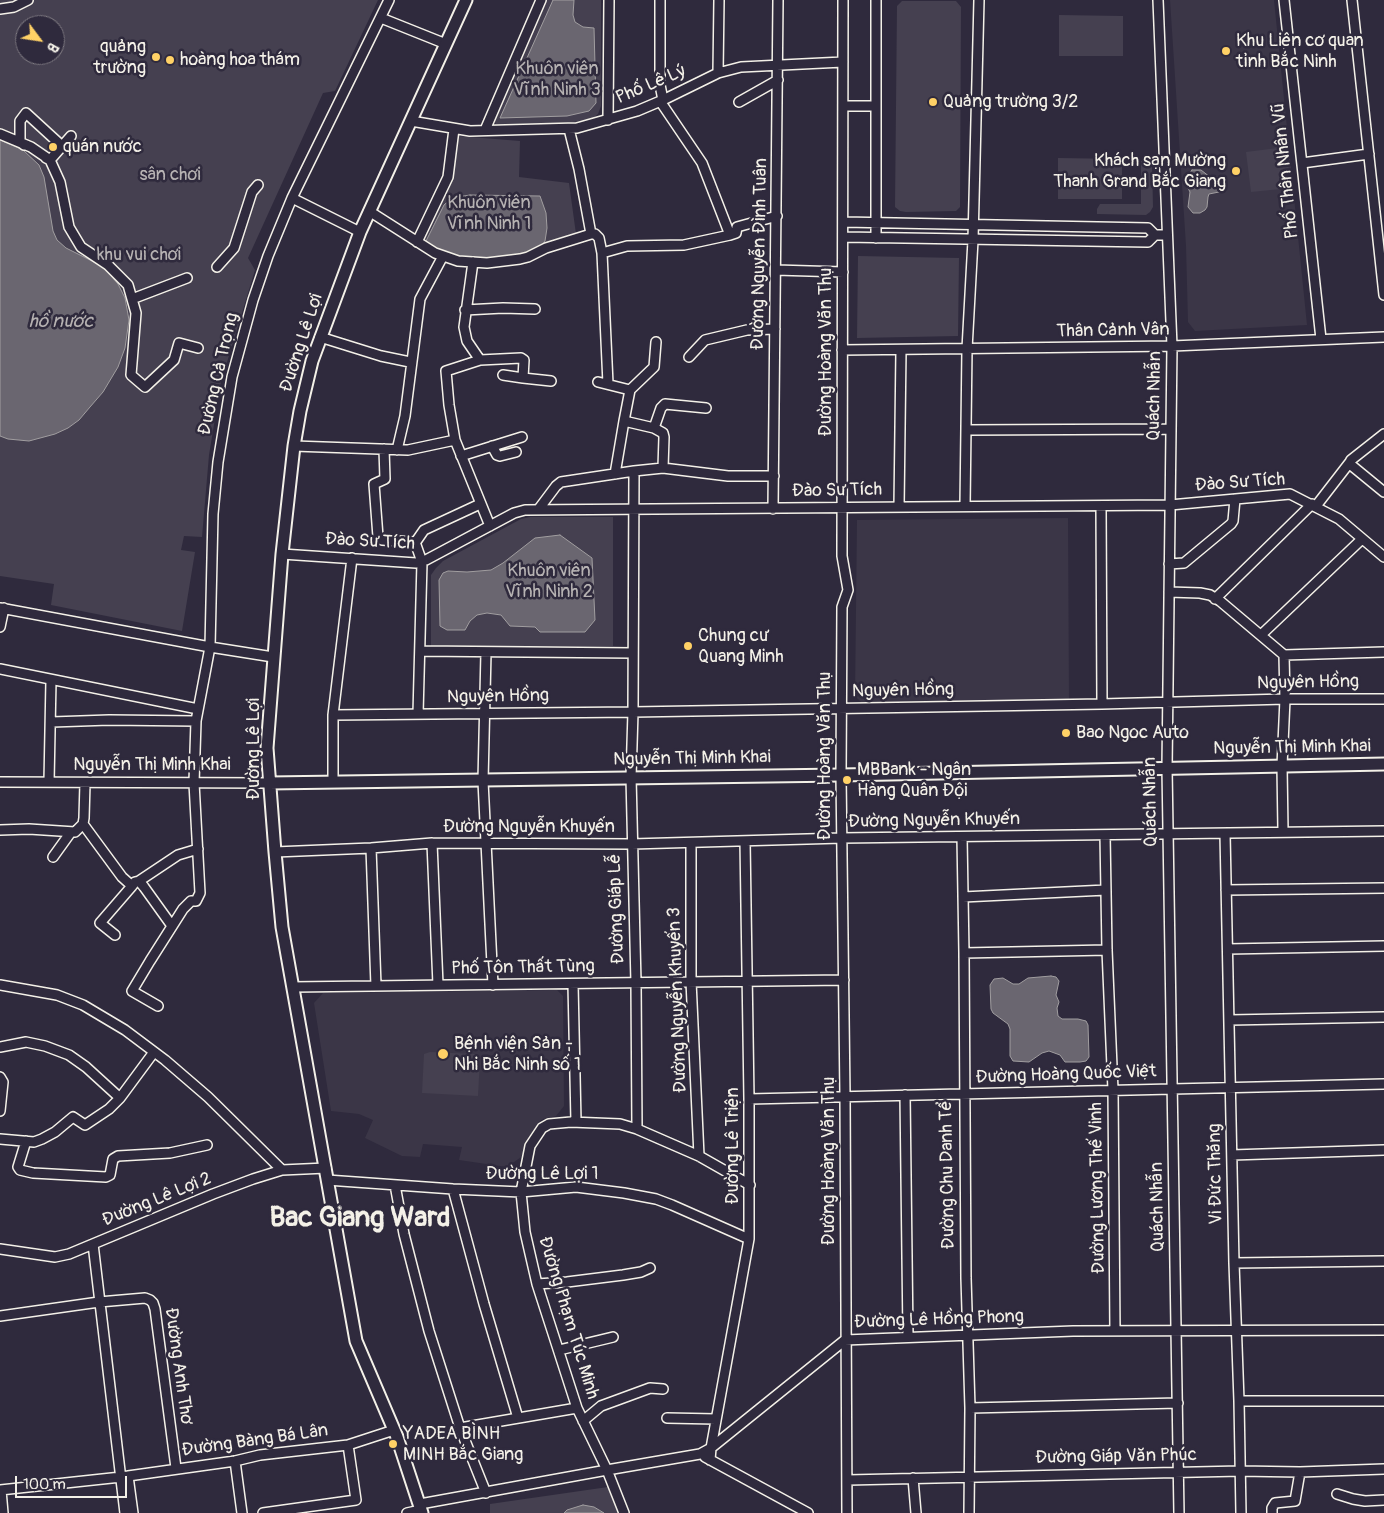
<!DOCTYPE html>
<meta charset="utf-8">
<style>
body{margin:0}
#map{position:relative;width:1384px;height:1513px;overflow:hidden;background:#2f2a3d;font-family:Pangolin,sans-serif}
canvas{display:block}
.north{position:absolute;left:15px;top:15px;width:50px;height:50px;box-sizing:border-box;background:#2f2a3d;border:1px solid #7e7a81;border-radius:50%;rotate:121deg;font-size:14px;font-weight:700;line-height:20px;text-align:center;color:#f4f1e8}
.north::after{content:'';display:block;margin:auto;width:18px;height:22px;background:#ffd166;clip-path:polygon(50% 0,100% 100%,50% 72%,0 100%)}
.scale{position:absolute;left:15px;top:1476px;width:112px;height:22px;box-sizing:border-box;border:2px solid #f4f1e8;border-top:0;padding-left:6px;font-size:15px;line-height:18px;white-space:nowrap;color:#f4f1e8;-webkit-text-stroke:4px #2f2a3d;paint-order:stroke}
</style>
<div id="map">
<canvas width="1384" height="1513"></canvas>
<div class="north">B</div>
<div class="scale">100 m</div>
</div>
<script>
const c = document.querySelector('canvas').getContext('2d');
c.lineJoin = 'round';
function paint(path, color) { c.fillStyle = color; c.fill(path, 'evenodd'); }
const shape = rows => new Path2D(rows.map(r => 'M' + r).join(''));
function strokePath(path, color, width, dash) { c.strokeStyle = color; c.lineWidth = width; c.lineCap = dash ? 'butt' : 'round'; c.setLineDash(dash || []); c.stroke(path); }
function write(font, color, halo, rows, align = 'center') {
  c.font = font + ' Pangolin,sans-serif'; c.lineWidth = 5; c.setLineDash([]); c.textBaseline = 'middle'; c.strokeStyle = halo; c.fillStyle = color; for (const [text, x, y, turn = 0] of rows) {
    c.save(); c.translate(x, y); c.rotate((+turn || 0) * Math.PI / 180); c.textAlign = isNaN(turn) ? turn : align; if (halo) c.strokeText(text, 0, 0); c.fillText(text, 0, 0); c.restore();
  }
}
paint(shape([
 [1170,0,1274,0,1307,325,1195,331,1188,322,1186,246],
 [1068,518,1069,702,864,705,855,696,857,520],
 [557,990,563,996,564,1106,556,1116,543,1119,539,1122,530,1136,524,1155,507,1167,459,1160,462,1147,423,1144,420,1157,402,1156,365,1138,373,1120,359,1114,331,1111,314,1003,323,993]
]), '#3b3647');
paint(shape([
 [0,0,378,0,335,91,323,93,248,258,255,270,221,382,209,455,202,537,184,536,181,550,195,552,182,631,51,605,54,584,0,576],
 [25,25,55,25,55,55,25,55],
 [545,0,601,0,601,106,598,114,593,118,569,123,496,124,493,119],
 [902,1,956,1,961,7,960,207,956,211,906,212,900,211,895,207,897,6],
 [1059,15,1123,16,1123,56,1059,56],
 [458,136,520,141,519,177,569,183,576,234,533,253,422,242,449,186,454,167],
 [1286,147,1291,188,1251,192,1246,152],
 [1058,158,1122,159,1122,199,1058,199],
 [1141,161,1152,161,1153,207,1150,212,1146,215,1097,214,1097,209,1100,204,1141,204],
 [858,256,959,258,958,336,857,338],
 [530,517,613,517,613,646,431,646,431,575,436,568,443,561,521,519],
 [430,1052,475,1054,480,1059,478,1096,422,1093,424,1054],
 [608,1487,619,1513,490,1513,490,1504]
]), '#454050');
const water = shape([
 [553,0,574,0,573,15,575,22,583,27,594,28,596,103,589,111,567,116,500,118,553,0],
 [0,140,23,150,39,165,44,177,53,231,57,240,66,248,98,264,106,270,118,284,125,298,129,320,125,348,118,367,103,392,90,407,79,420,68,428,55,434,29,441,8,439,0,436,0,140],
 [1192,170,1201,170,1210,177,1220,177,1224,180,1225,185,1223,190,1219,192,1209,194,1208,197,1207,207,1205,210,1200,213,1193,213,1188,207,1190,192,1186,184,1186,178,1192,170],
 [470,195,540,196,546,213,547,228,545,241,539,249,525,256,491,261,471,259,452,255,425,243,444,205,452,198,470,195],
 [560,535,592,558,595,620,585,632,540,632,535,627,510,626,501,615,487,613,477,615,470,621,465,630,447,630,440,626,439,580,443,573,448,571,467,572,491,570,503,563,535,538,560,535],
 [1051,976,1056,977,1059,981,1056,995,1059,1002,1057,1008,1058,1016,1062,1019,1078,1019,1086,1021,1088,1025,1089,1057,1086,1061,1080,1062,1065,1062,1060,1055,1049,1051,1042,1053,1029,1062,1013,1061,1010,1056,1010,1029,1008,1024,993,1013,991,1009,990,985,994,979,1003,978,1013,984,1019,984,1028,978,1051,976],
 [583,1505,594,1507,604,1513,564,1513,567,1510,583,1505]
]);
paint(water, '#6a6670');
strokePath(water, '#a19ea0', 1);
const minor = shape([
 [660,0,660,85,663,100],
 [843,0,842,556,848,590,842,607,841,775,845,1096,847,1513],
 [1158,0,1172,346,1167,768,1179,1513],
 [1284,0,1321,339],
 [1352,0,1384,295],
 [0,9,14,7,28,0],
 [381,18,446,44],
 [718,73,719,0],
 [739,102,778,80],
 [843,106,875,106],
 [608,120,609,0],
 [411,121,470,131,577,128,637,111,663,100,718,73,741,67,843,62],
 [569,129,579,169,591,234,595,234,599,238,602,253,608,384],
 [485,130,541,0],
 [0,134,31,147,50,160,60,182,69,227,81,247,108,265,128,285,136,313,131,375,145,387,174,360,179,343,198,348],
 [24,145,20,142,20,121,26,113,62,146],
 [46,158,50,160,71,136],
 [1302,163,1369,154],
 [292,198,360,232],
 [369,211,435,253,458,261,487,263,520,259,528,257,546,248,591,234],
 [844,222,1148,228,1155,235],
 [730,235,736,233,737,227,777,216],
 [844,237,1148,242,1155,235,1167,235],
 [876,238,876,0],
 [417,242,448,177,454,129],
 [602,253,627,246,684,245,730,235,702,163,660,101],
 [217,267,234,248,252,192,258,185],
 [776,270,843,272],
 [132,299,187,278],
 [465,310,503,308,535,309],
 [320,337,381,356,410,362],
 [842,350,1172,346,1384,337],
 [689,357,705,340,747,330,775,329],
 [480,360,521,358,524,360,523,378,551,381],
 [503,375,523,378],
 [598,382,630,390,624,421],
 [630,390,654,367,656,342],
 [654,428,661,408,665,404,706,408],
 [967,430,1171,429],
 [1384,434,1351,460,1350,462,1351,465,1384,492],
 [455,440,490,526],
 [294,446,408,450,455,440,449,405,446,371,480,360,467,341,464,327,473,262],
 [492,446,497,455,500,456,516,452],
 [384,449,385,479,374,484,378,537,382,540,413,542,416,545,422,562,418,714],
 [397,450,405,416,420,299,443,256],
 [461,456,522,437],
 [634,471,663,468,728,476,774,476],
 [615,474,624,421,654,428,663,433,664,437,663,468],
 [965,506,967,349,973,240,979,0],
 [1101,506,1102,704],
 [1316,506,1350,462],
 [899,507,901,350],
 [773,509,778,0],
 [538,510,556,486,561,482,634,471,633,712,631,777,636,983,637,1129],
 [415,543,424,530,480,504],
 [282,554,416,563,426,560,514,513,525,510,1170,505,1290,494,1339,519,1384,557],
 [1169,564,1184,563,1231,524,1233,521,1235,499],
 [1169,592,1200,593,1210,595,1220,601,1284,655,1384,652],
 [1215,599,1312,504],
 [0,608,210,647,273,657],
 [0,627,4,608],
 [1261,635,1362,539],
 [420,651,633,653],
 [486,652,483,781,493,985],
 [0,669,198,709],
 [333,715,633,712,1102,704,1285,699,1384,699],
 [52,722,109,720,196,721],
 [0,782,269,783],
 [49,782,51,680],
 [333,782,333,715,352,558],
 [83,824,122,877,132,886,135,882,139,881,144,887,172,926],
 [0,830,29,829,75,832,83,824,84,818,85,783],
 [1283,831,1282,766,1285,699,1284,655],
 [1225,834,1234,1263,1239,1401,1241,1513],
 [1105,835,1107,950,1113,1090,1115,1331],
 [962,837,964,953,966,1278,970,1408,969,1513],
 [432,843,438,985],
 [691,843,691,981,699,1156],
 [371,848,376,986],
 [275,852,371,848,432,843,632,844,842,838,1384,831],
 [53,857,71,832],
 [139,881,178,855,198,849],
 [1226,890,1384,888],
 [963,897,1106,890],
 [115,935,100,923,132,886],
 [1228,949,1384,946],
 [964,953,1107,950],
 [573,984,576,1122],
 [0,985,57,995,83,1005,125,1030,165,1060,208,1097,282,1170],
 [293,987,844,980],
 [158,1006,132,991,150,961,183,909,191,901,196,901,200,893,194,783,196,721,210,647,213,514,218,462,232,377,253,300,268,256,292,198,389,0],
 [1230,1020,1384,1017],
 [0,1047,26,1042,45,1046,69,1055,86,1067,120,1098],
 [0,1077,3,1082,0,1111],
 [905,1095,908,1337],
 [749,1099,1384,1084],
 [0,1139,34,1142,42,1139,55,1132,73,1117,85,1125,109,1109,120,1098,154,1052],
 [26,1141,18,1167,20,1170,33,1173,106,1177,110,1175,113,1159,118,1156,170,1153,207,1145],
 [1232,1155,1384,1150],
 [327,1180,453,1189,521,1192,576,1187,624,1193,656,1199,672,1205,749,1239],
 [395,1185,404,1234,429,1331,460,1428,486,1493],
 [453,1189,484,1304,518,1418],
 [93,1244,125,1513],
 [0,1249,55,1257,69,1254,213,1194,253,1179,282,1170,326,1168],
 [1234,1263,1384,1261],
 [537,1284,567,1282,623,1275,641,1272,650,1268],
 [0,1316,99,1302,145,1298,150,1300,153,1303,155,1309,176,1468],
 [559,1350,613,1337],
 [1239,1401,1384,1401],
 [970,1408,1178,1403],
 [667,1418,716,1419],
 [583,1421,601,1406,650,1388,663,1389],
 [460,1428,577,1408],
 [705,1457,808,1513],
 [710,1460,711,1448,749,1239,749,1099,745,841],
 [235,1461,242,1513],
 [128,1476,133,1513],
 [913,1478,916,1513],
 [848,1480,1240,1471,1300,1472,1384,1469],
 [0,1490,121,1477,235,1461,260,1455,348,1445,394,1430],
 [1,1490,3,1513],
 [1337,1494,1353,1499,1365,1501,1384,1500],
 [420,1504,607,1470,700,1454,711,1448,845,1340,1073,1331,1384,1330],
 [263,1513,356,1500,348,1445],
 [407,1513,421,1510],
 [624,1513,607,1470,577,1408,537,1284,525,1232,521,1192,530,1146,542,1128,549,1124,571,1122,620,1124,637,1129,699,1156,750,1185],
 [1272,1513,1272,1508,1275,1503,1295,1501,1300,1472]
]);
const major = shape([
 [269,783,841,775,1384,764],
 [422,1513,397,1437,356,1341,282,927,275,852,267,748,282,554,294,446,300,411,312,361,360,232,466,0]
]);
strokePath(minor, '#f4f1e8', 12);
strokePath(major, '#f4f1e8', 15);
strokePath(minor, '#2f2a3d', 9);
strokePath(major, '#2f2a3d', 11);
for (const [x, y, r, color] of [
 [1226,51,5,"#ffd166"],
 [156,57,5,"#ffd166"],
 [170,60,5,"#ffd166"],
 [933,102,5,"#ffd166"],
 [53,147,5,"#ffd166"],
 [1236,171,5,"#ffd166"],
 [688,646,5,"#ffd166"],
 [1066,733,5,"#ffd166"],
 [847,780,5,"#ffd166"],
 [443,1054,6,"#ffd166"],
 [393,1444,5,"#ffd166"]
]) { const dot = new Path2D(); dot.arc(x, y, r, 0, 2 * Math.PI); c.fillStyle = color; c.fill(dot); strokePath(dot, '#2f2a3d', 2); }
write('18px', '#f4f1e8', '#2f2a3d', [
 ["Khu Liên cơ quan",1236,41],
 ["tỉnh Bắc Ninh",1236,62],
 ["quảng",146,47,"right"],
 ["trường",146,68,"right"],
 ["hoàng hoa thám",180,60],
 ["Quảng trường 3/2",943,102],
 ["quán nước",63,147],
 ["Khách sạn Mường",1226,161,"right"],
 ["Thanh Grand Bắc Giang",1226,182,"right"],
 ["Chung cư",698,636],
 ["Quang Minh",698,657],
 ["Bao Ngoc Auto",1076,733],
 ["MBBank - Ngân",857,770],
 ["Hàng Quân Đội",857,791],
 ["Bệnh viện Sản -",454,1044],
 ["Nhi Bắc Ninh số 1",454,1065],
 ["YADEA BÌNH",403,1434],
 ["MINH Bắc Giang",403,1455]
], 'left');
write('18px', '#b7b3b3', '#2f2a3d', [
 ["Khuôn viên",557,69],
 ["Vĩnh Ninh 3",557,90],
 ["sân chơi",170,175],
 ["Khuôn viên",489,203],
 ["Vĩnh Ninh 1",489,224],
 ["khu vui chơi",139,255],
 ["Khuôn viên",549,571],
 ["Vĩnh Ninh 2",549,592]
]);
write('18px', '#f4f1e8', '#2f2a3d', [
 ["Phố Lê Lý",651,85,-23],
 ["Phố Thân Nhân Vũ",1286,171,-96],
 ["Đường Nguyễn Đình Tuân",760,254,-89],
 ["Thân Cảnh Vân",1113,331,-1],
 ["Đường Lê Lợi",302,343,-72],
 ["Đường Hoàng Văn Thụ",826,352,-90],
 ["Đường Cả Trọng",219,374,-77],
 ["Quách Nhẫn",1155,396,-89],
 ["Đào Sư Tích",1240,483,-4],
 ["Đào Sư Tích",837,491,-1],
 ["Đào Sư Tích",370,542,3],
 ["Nguyên Hồng",1308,683,-1],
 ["Nguyên Hồng",903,691,-1],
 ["Nguyên Hồng",498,697,-1],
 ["Nguyễn Thị Minh Khai",1292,748,-1],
 ["Đường Lê Lợi",254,749,-90],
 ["Đường Hoàng Văn Thụ",825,756,-90],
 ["Nguyễn Thị Minh Khai",692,759,-1],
 ["Nguyễn Thị Minh Khai",152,765],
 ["Quách Nhẫn",1151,802,-91],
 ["Đường Nguyễn Khuyến",934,821,-1],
 ["Đường Nguyễn Khuyến",529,827],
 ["Đường Giáp Lễ",617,909,-92],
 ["Phố Tôn Thất Tùng",523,968,-1],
 ["Đường Nguyễn Khuyến 3",678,1000,-92],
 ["Đường Hoàng Quốc Việt",1066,1075,-2],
 ["Đường Lê Triện",733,1146,-90],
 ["Đường Hoàng Văn Thụ",829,1161,-90],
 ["Đường Lê Lợi 1",542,1174],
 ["Vi Đức Thăng",1216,1174,-91],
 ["Đường Chu Danh Tể",948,1175,-91],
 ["Đường Lương Thế Vinh",1098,1188,-91],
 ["Đường Lê Lợi 2",157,1200,-22],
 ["Quách Nhẫn",1158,1207,-91],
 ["Đường Phạm Túc Minh",568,1318,73],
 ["Đường Lê Hồng Phong",939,1320,-2],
 ["Đường Anh Thơ",178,1366,82],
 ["Đường Bàng Bá Lân",255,1441,-8],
 ["Đường Giáp Văn Phúc",1116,1457,-1]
]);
write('italic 19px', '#b6b2b2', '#2f2a3d', [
 ["hồ nước",61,322]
]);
write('bold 28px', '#f4f1e8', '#2f2a3d', [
 ["Bac Giang Ward",360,1219]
]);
</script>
